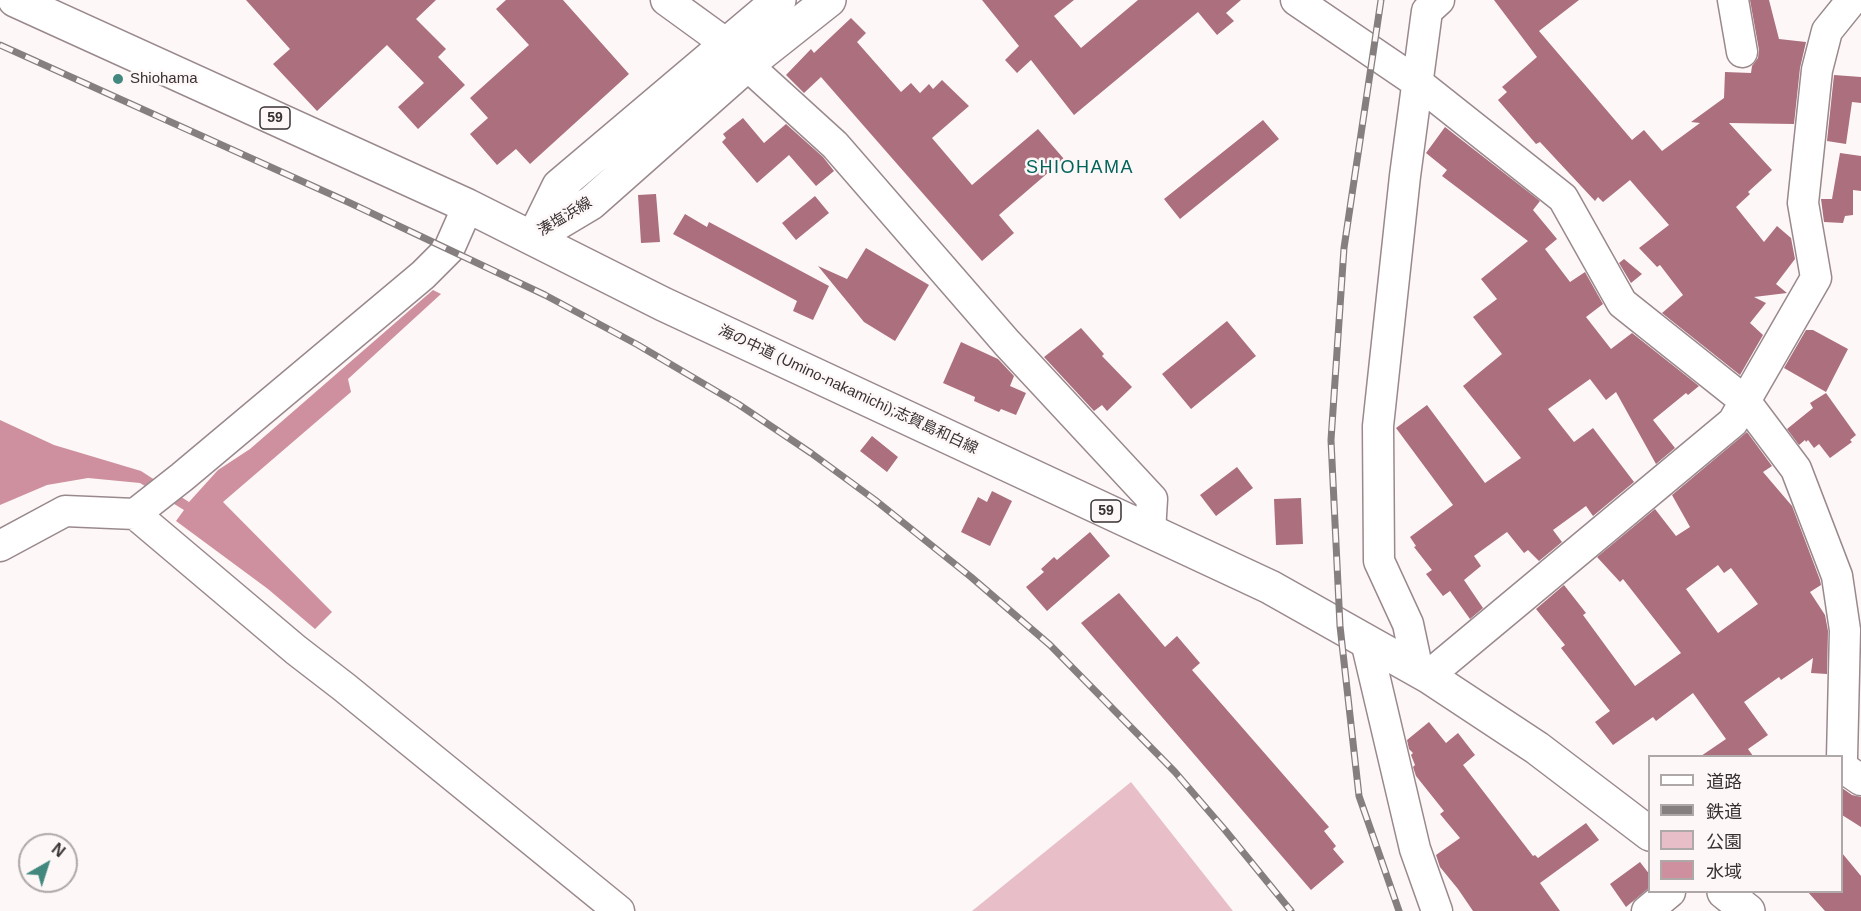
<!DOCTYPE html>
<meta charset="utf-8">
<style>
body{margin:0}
#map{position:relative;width:1861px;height:911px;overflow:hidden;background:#fef7f8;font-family:Arial,"Noto Sans JP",sans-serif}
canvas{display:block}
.legend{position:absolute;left:1648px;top:755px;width:195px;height:138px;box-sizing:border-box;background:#fef7f8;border:2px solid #afa8a9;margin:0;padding:8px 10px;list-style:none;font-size:18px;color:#383132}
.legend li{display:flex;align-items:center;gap:12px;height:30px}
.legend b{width:30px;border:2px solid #afa8a9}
.north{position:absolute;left:18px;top:833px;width:60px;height:60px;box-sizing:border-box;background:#fef7f8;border:2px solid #afa8a9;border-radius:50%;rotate:39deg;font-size:16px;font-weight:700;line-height:24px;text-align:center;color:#383132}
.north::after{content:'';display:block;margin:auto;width:21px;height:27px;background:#42887e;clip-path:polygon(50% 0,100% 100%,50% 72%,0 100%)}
</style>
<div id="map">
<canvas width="1861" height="911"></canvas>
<ul class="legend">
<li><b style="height:8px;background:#fff"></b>道路</li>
<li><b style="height:8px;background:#867f80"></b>鉄道</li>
<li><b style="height:16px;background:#e8bfc8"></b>公園</li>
<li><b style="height:16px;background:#ce909e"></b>水域</li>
</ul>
<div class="north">N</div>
</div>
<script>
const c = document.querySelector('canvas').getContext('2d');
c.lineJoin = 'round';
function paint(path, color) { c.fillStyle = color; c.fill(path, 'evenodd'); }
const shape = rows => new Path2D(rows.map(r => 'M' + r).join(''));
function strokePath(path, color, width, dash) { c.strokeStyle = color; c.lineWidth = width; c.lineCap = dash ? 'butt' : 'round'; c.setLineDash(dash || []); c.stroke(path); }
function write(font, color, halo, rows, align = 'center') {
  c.font = font + ' Arial,"Noto Sans JP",sans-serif'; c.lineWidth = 5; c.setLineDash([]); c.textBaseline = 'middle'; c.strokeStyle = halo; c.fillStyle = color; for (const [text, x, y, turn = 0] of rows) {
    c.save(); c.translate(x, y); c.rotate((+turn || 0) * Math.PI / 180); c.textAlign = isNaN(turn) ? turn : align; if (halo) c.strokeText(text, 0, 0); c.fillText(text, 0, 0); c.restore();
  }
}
paint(shape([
 [1131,782,1233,911,972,911]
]), '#e8bfc8');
paint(shape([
 [433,290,441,294,348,379,351,392,223,502,332,612,315,629,268,589,176,521,184,510,140,483,88,478,47,485,0,505,0,420,54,445,141,471,189,502,218,470,250,449]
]), '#ce909e');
paint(shape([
 [246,0,436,0,416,19,446,49,438,57,465,85,418,129,398,107,424,83,387,45,317,111,273,64,290,49],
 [506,0,563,0,629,74,530,164,516,149,497,165,470,134,488,118,470,98,529,45,496,9],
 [982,0,1074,0,1054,16,1081,48,1138,0,1241,0,1226,13,1234,21,1217,35,1198,12,1074,115,1031,60,1017,73,1005,60,1019,46],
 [1494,0,1579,0,1539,31,1632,140,1644,130,1662,151,1700,123,1691,122,1724,98,1725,72,1751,73,1752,66,1758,58,1759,50,1750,0,1769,0,1779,39,1806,42,1800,68,1794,124,1729,123,1772,170,1748,192,1750,194,1736,207,1764,242,1777,226,1791,238,1795,259,1776,284,1787,293,1754,297,1766,303,1750,323,1763,335,1740,375,1662,313,1683,295,1660,265,1657,267,1639,248,1669,225,1630,180,1603,202,1598,197,1595,201,1540,142,1536,144,1498,100,1507,92,1502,87,1537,57],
 [851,18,866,33,857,42,901,92,911,83,920,93,929,84,933,89,942,80,969,106,932,138,972,185,1038,129,1064,159,999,215,1014,233,982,261,821,77,804,93,786,75,811,49,814,53],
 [1834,75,1861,77,1861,103,1852,102,1846,144,1827,141],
 [743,118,764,143,786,124,823,157,834,171,816,186,789,155,757,183,722,142,726,138,723,134],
 [1263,120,1279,139,1180,219,1164,199],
 [1445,127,1540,201,1533,210,1557,239,1545,249,1570,282,1585,272,1603,304,1586,317,1611,349,1632,333,1699,386,1688,395,1686,393,1653,420,1675,448,1656,464,1616,392,1606,400,1590,379,1548,409,1574,442,1593,428,1634,482,1593,516,1586,506,1553,530,1562,542,1539,561,1528,550,1524,553,1507,532,1474,556,1481,566,1464,580,1483,608,1470,619,1450,591,1443,596,1426,574,1432,570,1414,547,1416,546,1410,537,1453,505,1396,428,1427,405,1485,483,1521,458,1463,386,1502,354,1473,317,1497,299,1481,279,1528,241,1442,176,1447,170,1426,153],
 [1840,153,1861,156,1861,191,1853,190,1853,215,1845,216,1843,223,1824,222,1821,199,1832,199],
 [656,194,660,242,641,243,638,195],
 [815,196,829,213,796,240,782,223],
 [685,214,707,227,709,222,829,286,813,320,793,311,797,301,673,234],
 [866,248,929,285,895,341,864,322,818,266,847,279],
 [1624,259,1642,274,1631,283,1619,263],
 [1227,321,1256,356,1191,409,1162,374],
 [1081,328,1104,354,1102,356,1132,387,1107,411,1102,405,1094,411,1044,357],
 [1806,330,1813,330,1848,349,1826,392,1784,368],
 [961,342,998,359,1014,376,1010,386,1026,393,1016,415,1001,409,999,412,974,401,975,397,943,383],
 [1826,393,1856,435,1850,440,1852,442,1830,458,1819,444,1814,448,1808,440,1806,442,1805,440,1799,445,1787,429,1813,408,1810,403],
 [1747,432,1772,466,1763,472,1792,506,1820,580,1821,585,1810,592,1825,615,1828,631,1827,674,1811,673,1813,658,1781,680,1779,677,1744,702,1768,735,1748,749,1753,756,1701,756,1726,739,1693,693,1656,721,1653,717,1613,745,1595,722,1610,711,1561,648,1565,645,1536,609,1564,585,1586,613,1583,615,1635,686,1681,653,1623,579,1620,582,1597,557,1655,509,1676,536,1690,527,1672,495],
 [1718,565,1724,573,1731,568,1758,604,1718,633,1686,589],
 [872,436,898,457,887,472,860,451],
 [1237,467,1253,488,1216,516,1200,495],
 [992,491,1012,501,990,546,961,532,978,497,987,502],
 [1301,498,1303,544,1276,545,1274,499],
 [1090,532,1110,556,1047,611,1026,587,1044,572,1041,569,1054,557,1057,560],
 [1119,593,1165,647,1177,636,1200,663,1192,670,1329,827,1324,831,1336,846,1333,849,1344,862,1311,890,1081,623],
 [1429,722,1446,743,1458,733,1475,755,1463,765,1533,856,1535,855,1538,858,1586,823,1599,840,1540,883,1560,911,1473,911,1458,889,1440,867,1436,855,1460,838,1440,814,1444,811,1416,776,1413,767,1415,765,1411,755,1413,753,1409,749,1407,740],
 [1842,788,1852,795,1861,797,1861,827,1842,815],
 [1842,853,1861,876,1861,911,1825,911,1807,891,1842,891],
 [1640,862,1650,875,1650,887,1626,907,1610,884]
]), '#ab6f7e');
const minor = shape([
 [666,0,728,45],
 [1296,0,1418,83,1563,198,1622,303,1745,401,1796,469,1837,576,1845,630,1842,758],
 [1733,0,1742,52],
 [747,65,835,145,1007,343,1152,499,1150,532],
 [135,514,182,477,423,275,449,249,468,206],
 [0,546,65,511,135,514,296,650,344,687,619,911],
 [1366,641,1415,849,1437,911],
 [1418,671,1408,624,1379,561,1378,426,1405,176,1427,11,1439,0],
 [1428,676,1733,422,1816,278,1803,203,1817,70,1827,31,1852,0],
 [1842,767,1861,780],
 [1647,911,1670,892]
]);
const major = shape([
 [15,0,468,206,663,304,1270,587,1428,676,1537,748,1650,834],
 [534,237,591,203,747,65,829,0],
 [534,237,559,186,779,0],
 [1724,892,1748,911]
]);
strokePath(minor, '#99898d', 33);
strokePath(major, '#99898d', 36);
strokePath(minor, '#fff', 30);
strokePath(major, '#fff', 33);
const rail = shape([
 [1381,0,1344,248,1331,440,1340,626,1359,796,1399,911],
 [0,45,348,202,545,295,638,345,738,404,811,453,875,500,971,577,1050,645,1175,772,1225,830,1291,911]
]);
strokePath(rail, '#867f80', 7);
strokePath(rail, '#fef7f8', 4.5, [14]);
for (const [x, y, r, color] of [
 [118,79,6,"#42887e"]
]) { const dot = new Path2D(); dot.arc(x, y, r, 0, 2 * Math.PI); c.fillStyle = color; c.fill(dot); strokePath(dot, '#fef7f8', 2); }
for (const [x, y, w] of [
 [275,118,30],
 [1106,511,30]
]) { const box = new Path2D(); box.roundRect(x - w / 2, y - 11, w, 22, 4.5); c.fillStyle = '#fef7f8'; c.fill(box); strokePath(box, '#383132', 1.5); }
write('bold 14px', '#383132', null, [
 ["59",275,118],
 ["59",1106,511]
]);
write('15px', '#383132', '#fef7f8', [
 ["Shiohama",130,79]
], 'left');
write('15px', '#383132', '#fef7f8', [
 ["湊塩浜線",565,217,-31],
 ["海の中道 (Umino-nakamichi);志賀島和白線",848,390,25]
]);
c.letterSpacing = '1.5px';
write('18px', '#02655b', '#fef7f8', [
 ["SHIOHAMA",1080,168]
]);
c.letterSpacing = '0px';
</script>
